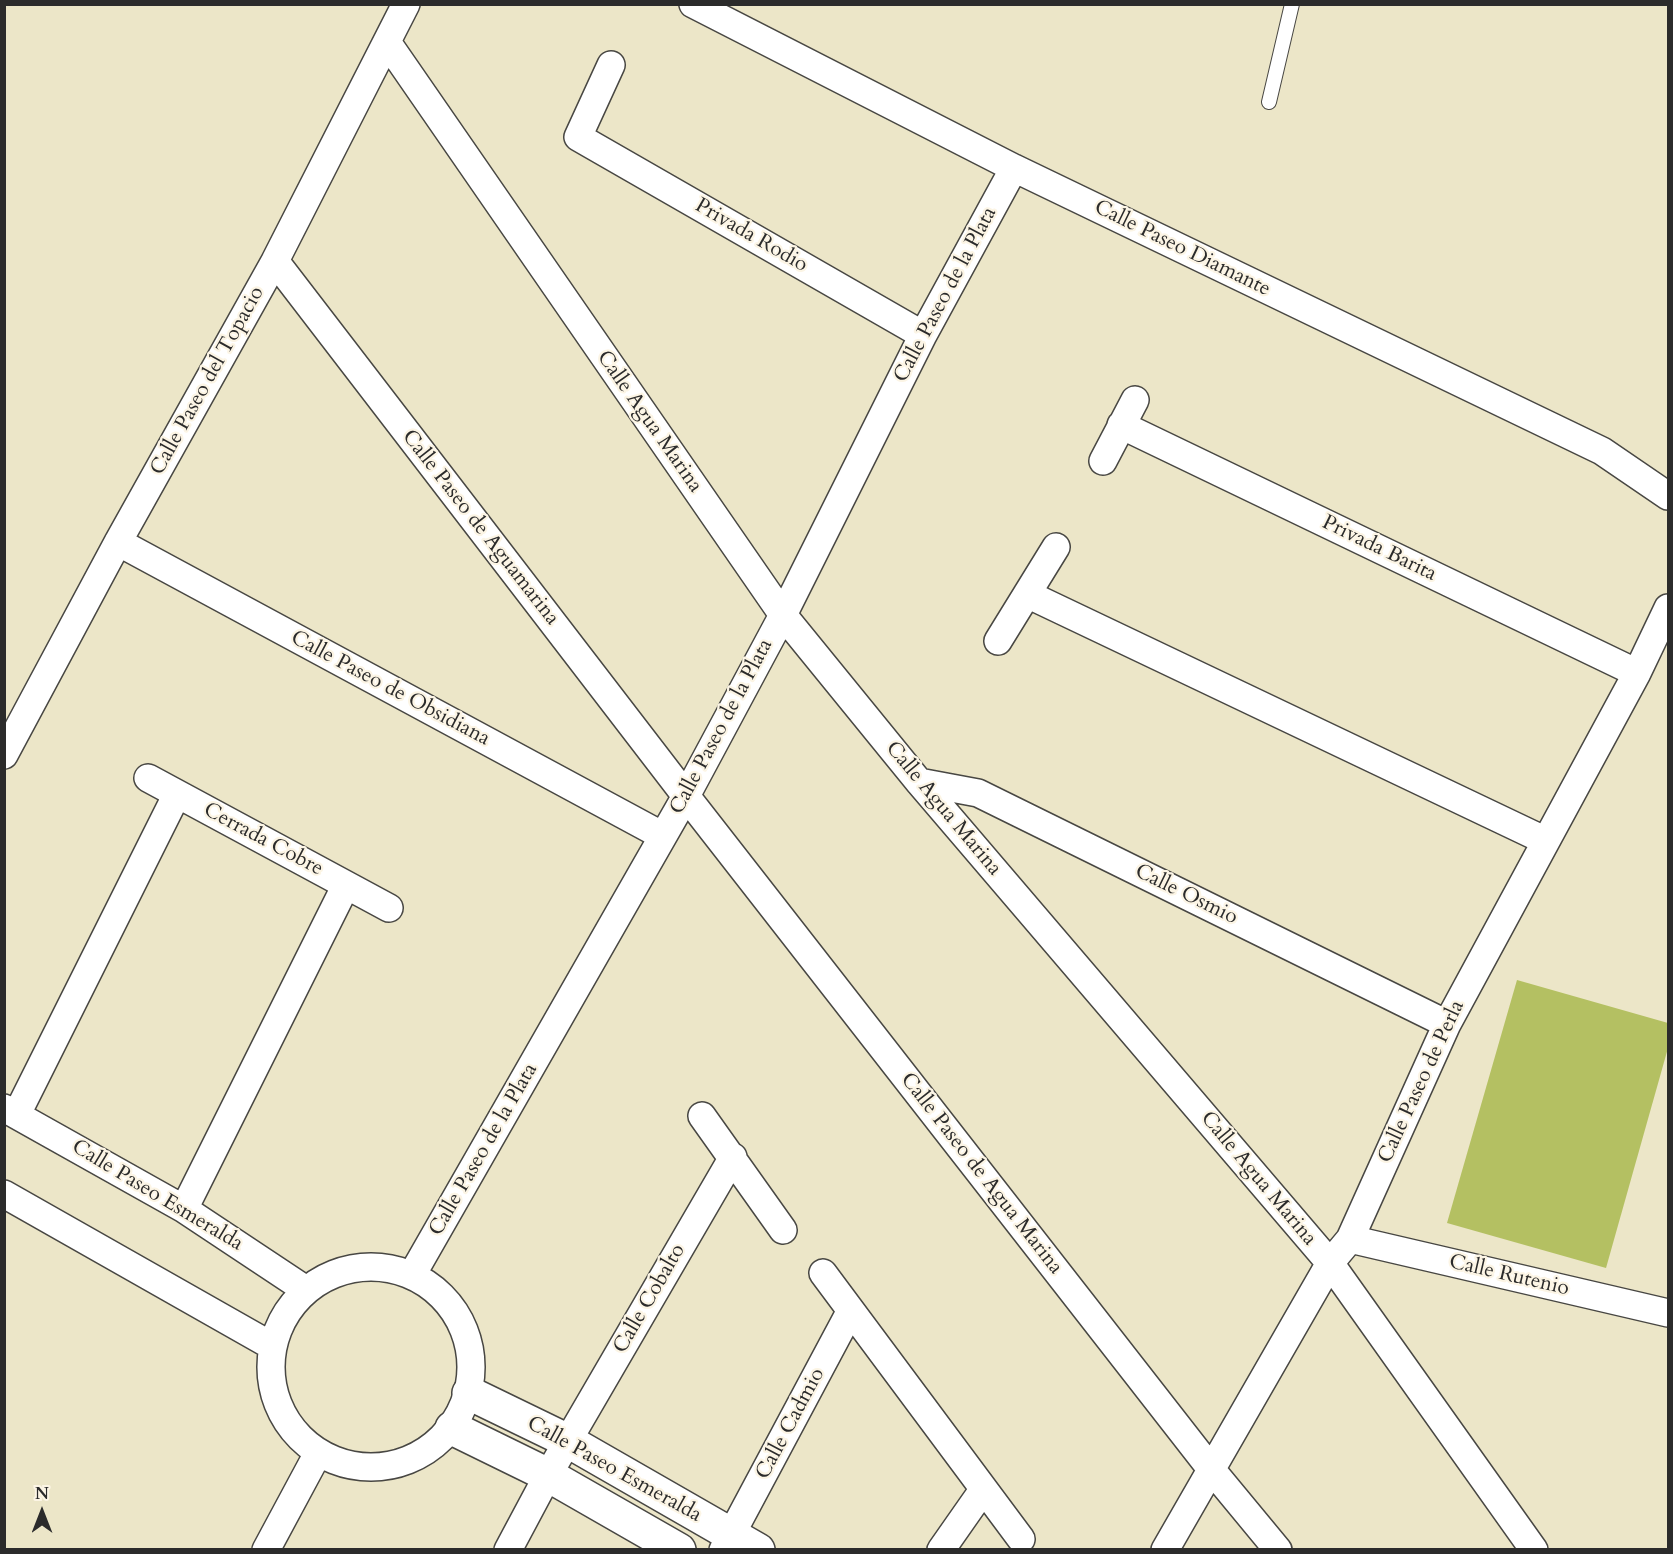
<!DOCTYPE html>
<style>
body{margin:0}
#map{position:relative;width:1673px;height:1554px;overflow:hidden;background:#ece6c8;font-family:Cardo,serif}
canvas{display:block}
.frame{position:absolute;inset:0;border:6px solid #2b2b2b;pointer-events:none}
.north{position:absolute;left:12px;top:1482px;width:60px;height:60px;-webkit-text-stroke:4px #fcf5e5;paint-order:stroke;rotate:0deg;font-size:16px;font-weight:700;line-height:24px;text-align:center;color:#2b2b2b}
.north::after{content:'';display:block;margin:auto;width:21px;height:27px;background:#2b2b2b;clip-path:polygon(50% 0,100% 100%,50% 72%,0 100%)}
</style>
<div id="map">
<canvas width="1673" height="1554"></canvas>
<div class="frame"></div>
<div class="north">N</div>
</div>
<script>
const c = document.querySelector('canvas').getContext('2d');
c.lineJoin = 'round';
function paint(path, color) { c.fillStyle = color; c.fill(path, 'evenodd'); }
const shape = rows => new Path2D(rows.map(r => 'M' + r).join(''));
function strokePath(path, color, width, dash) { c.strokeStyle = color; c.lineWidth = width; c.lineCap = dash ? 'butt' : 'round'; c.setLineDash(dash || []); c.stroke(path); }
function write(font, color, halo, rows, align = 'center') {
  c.font = font + ' Cardo,serif'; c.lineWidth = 4.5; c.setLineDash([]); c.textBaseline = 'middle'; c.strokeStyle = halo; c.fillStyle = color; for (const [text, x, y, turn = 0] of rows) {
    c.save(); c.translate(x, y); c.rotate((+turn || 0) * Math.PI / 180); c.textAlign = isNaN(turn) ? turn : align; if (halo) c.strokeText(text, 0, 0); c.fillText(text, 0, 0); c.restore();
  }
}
paint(shape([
 [1517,980,1668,1023,1668,1048,1606,1268,1447,1223]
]), '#b4c062');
const service = shape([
 [1269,102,1292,4]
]);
const minor = shape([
 [693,4,1014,168,1602,451,1668,496],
 [387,42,783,615,919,782,1330,1263,1534,1550],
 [611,65,578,137,923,335],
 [275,261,686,796,1211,1469,1278,1550],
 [1121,425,1637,673],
 [1103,461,1135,400],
 [118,542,663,836],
 [1027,594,1544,840],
 [998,641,1056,547],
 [4,755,118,542,275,261,406,4],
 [148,778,389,908],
 [919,782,978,793,1447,1024],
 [4,1108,184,1209,306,1290],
 [17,1114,177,794],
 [702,1116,783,1230],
 [4,1194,272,1346],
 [184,1209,346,885],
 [1350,1239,1668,1313],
 '271 1367a100 100 0 1 1 200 0a100 100 0 1 1-200 0Z',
 [823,1273,1021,1539],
 [412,1275,686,796,783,615,923,335,1014,168],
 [266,1550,317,1455],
 [508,1550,548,1475,733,1157],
 [723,1550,850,1312],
 [941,1550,983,1490],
 [1165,1550,1330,1263,1350,1239,1447,1024,1637,673,1668,608]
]);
const tertiary = shape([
 [469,1393,568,1441,758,1550],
 [452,1428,548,1475,679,1550]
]);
strokePath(service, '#484743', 16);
strokePath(minor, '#484743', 30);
strokePath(tertiary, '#484743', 36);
strokePath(service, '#fff', 14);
strokePath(minor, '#fff', 27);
strokePath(tertiary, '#fff', 33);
write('21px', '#2b2b2b', '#fcf5e5', [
 ["Privada Rodio",751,236,30],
 ["Calle Paseo Diamante",1182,249,26],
 ["Calle Paseo de la Plata",946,295,-62],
 ["Calle Paseo del Topacio",208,381,-61],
 ["Calle Agua Marina",649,422,55],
 ["Calle Paseo de Aguamarina",480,528,52],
 ["Privada Barita",1379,549,26],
 ["Calle Paseo de Obsidiana",390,689,28],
 ["Calle Paseo de la Plata",722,727,-62],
 ["Calle Agua Marina",943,809,50],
 ["Cerrada Cobre",263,840,28],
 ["Calle Osmio",1186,895,26],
 ["Calle Paseo de Perla",1422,1082,-65],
 ["Calle Paseo de la Plata",484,1150,-60],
 ["Calle Paseo de Agua Marina",981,1174,52],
 ["Calle Agua Marina",1258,1179,50],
 ["Calle Paseo Esmeralda",157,1196,31],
 ["Calle Rutenio",1509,1276,13],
 ["Calle Cobalto",650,1299,-60],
 ["Calle Cadmio",791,1424,-62],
 ["Calle Paseo Esmeralda",614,1470,29]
]);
</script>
